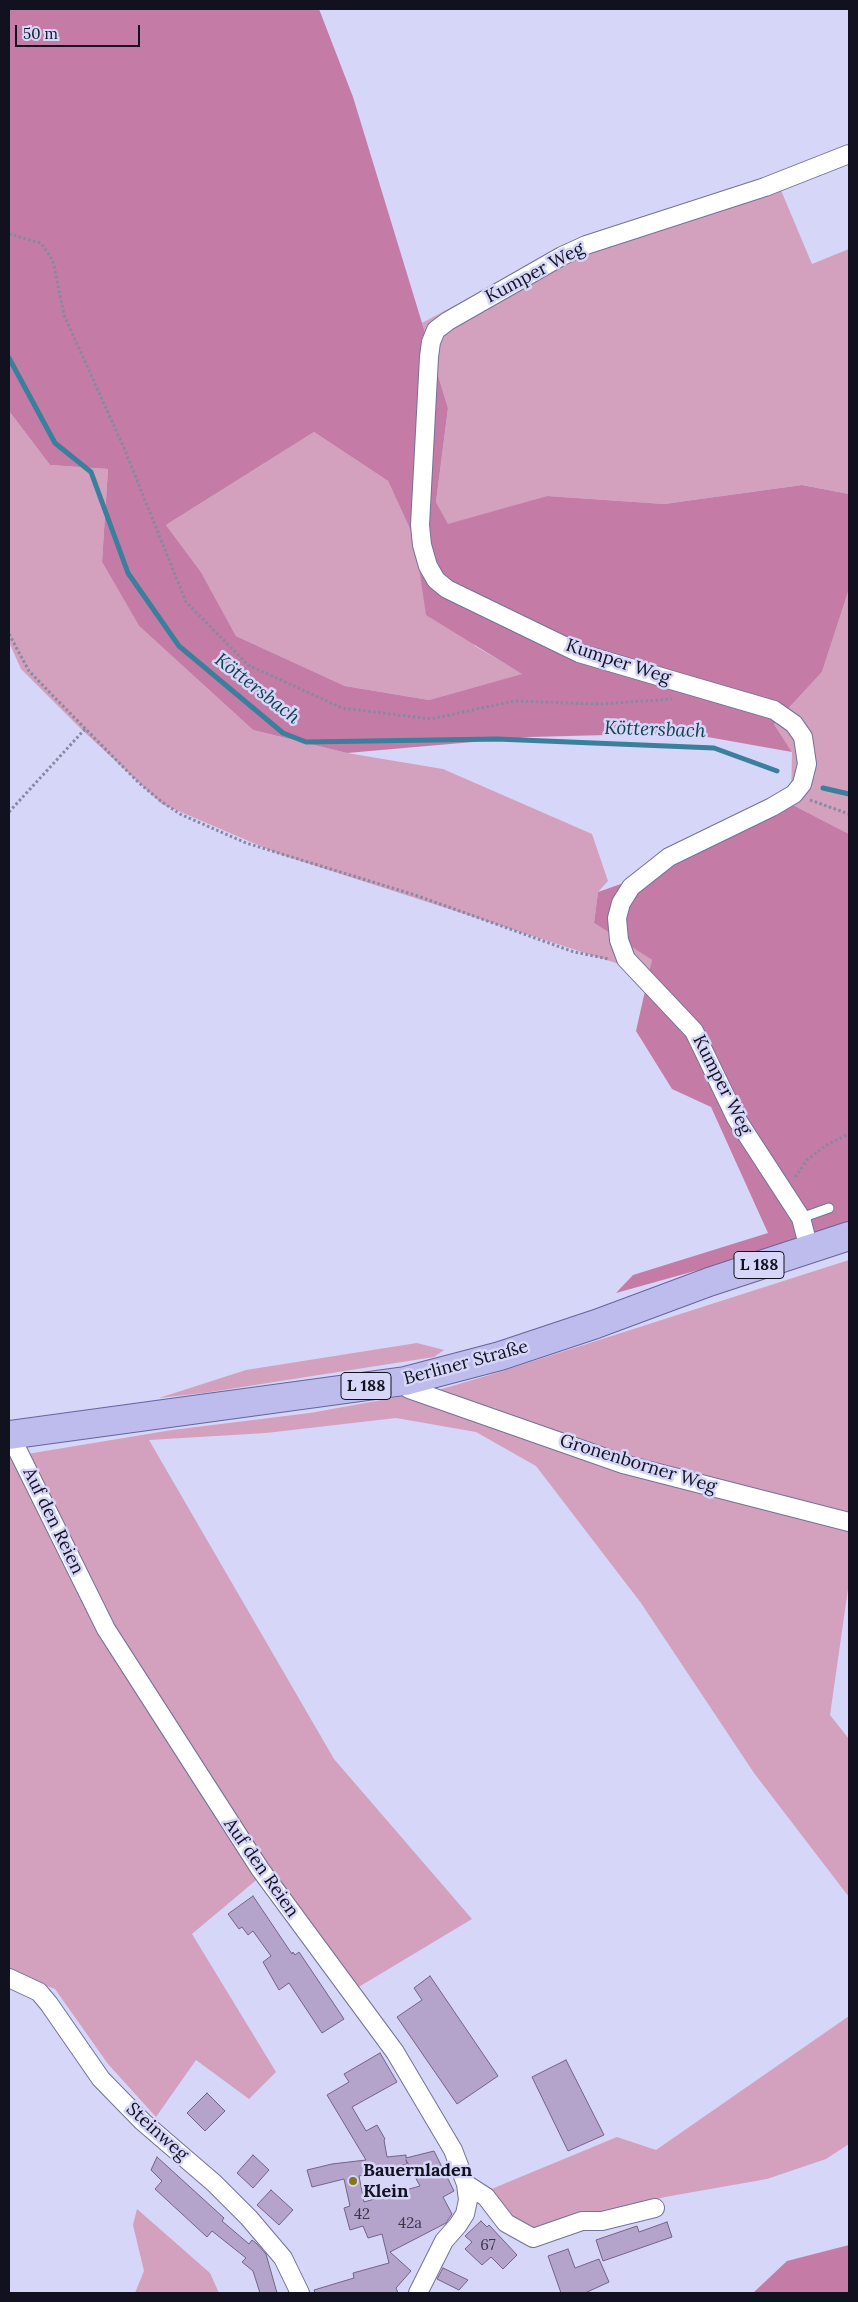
<!DOCTYPE html>
<meta charset="utf-8">
<style>
body{margin:0}
#map{position:relative;width:858px;height:2302px;overflow:hidden;background:#d5d6f8;font-family:Lora,serif}
canvas{display:block}
.frame{position:absolute;inset:0;border:10px solid #11111f;pointer-events:none}
.scale{position:absolute;left:15px;top:25px;width:125px;height:22px;box-sizing:border-box;border:2px solid #11111f;border-top:0;padding-left:6px;font-size:15px;line-height:18px;white-space:nowrap;color:#11111f;-webkit-text-stroke:4px #d5d6f8;paint-order:stroke}
</style>
<div id="map">
<canvas width="858" height="2302"></canvas>
<div class="frame"></div>
<div class="scale">50 m</div>
</div>
<script>
const c = document.querySelector('canvas').getContext('2d');
c.lineJoin = 'round';
function paint(path, color) { c.fillStyle = color; c.fill(path, 'evenodd'); }
const shape = rows => new Path2D(rows.map(r => 'M' + r).join(''));
function strokePath(path, color, width, dash) { c.strokeStyle = color; c.lineWidth = width; c.lineCap = dash ? 'butt' : 'round'; c.setLineDash(dash || []); c.stroke(path); }
function write(font, color, halo, rows, align = 'center') {
  c.font = font + ' Lora,serif'; c.lineWidth = 5; c.setLineDash([]); c.textBaseline = 'middle'; c.strokeStyle = halo; c.fillStyle = color; for (const [text, x, y, turn = 0] of rows) {
    c.save(); c.translate(x, y); c.rotate((+turn || 0) * Math.PI / 180); c.textAlign = isNaN(turn) ? turn : align; if (halo) c.strokeText(text, 0, 0); c.fillText(text, 0, 0); c.restore();
  }
}
paint(shape([
 [775,176,812,264,849,249,849,494,802,485,664,504,547,496,448,525,436,502,448,408,422,323,559,250],
 [9,411,50,465,108,469,102,562,139,626,253,730,347,753,443,769,592,834,608,881,598,892,594,923,652,960,650,974,279,854,162,804,81,729,21,669,9,642],
 [314,432,388,481,415,540,475,646,523,674,429,700,345,686,236,636,201,572,166,525],
 [849,589,849,834,791,804,792,752,774,724,822,672],
 [849,1260,849,1582,830,1715,849,1739,849,1897,754,1773,641,1603,536,1466,476,1432,396,1418,266,1433,149,1440,334,1759,472,1919,357,1988,267,1871,192,1934,276,2072,249,2099,196,2060,156,2117,108,2064,55,1989,9,1972,9,1457,172,1430,310,1413,415,1394,484,1420,481,1426,497,1405,490,1412,435,1391,496,1373],
 [417,1343,444,1350,434,1357,204,1393,159,1398,246,1370],
 [849,2016,849,2144,826,2159,767,2179,665,2197,531,2232,511,2219,489,2190,617,2137,656,2150],
 [137,2209,210,2273,219,2293,135,2293,144,2271,133,2225]
]), '#d3a1bd');
paint(shape([
 [9,9,319,9,353,97,448,408,436,502,448,524,547,496,664,504,802,485,849,494,849,589,822,672,774,724,792,752,685,733,530,737,347,753,253,730,139,626,102,562,108,469,50,465,9,411],
 [314,432,388,481,415,540,426,615,522,674,429,700,345,686,236,636,201,572,166,525],
 [791,804,849,834,849,1228,616,1293,633,1275,768,1233,711,1107,672,1089,636,1031,652,960,594,923,598,892,664,869],
 [849,2245,849,2293,753,2293,787,2261]
]), '#c47ca6');
strokePath(shape([
 [9,358,55,443,91,472,128,573,179,646,283,733,306,742,497,739,714,748,777,771],
 [823,788,849,794]
]), '#3a7f9c', 5);
const building = shape([
 [253,1896,292,1954,293,1952,295,1955,299,1952,344,2019,322,2033,289,1983,279,1990,263,1962,271,1956,253,1931,248,1935,242,1927,239,1929,228,1914,253,1896],
 [430,1976,498,2076,457,2104,397,2017,422,2000,414,1988,430,1976],
 [380,2053,397,2082,352,2107,366,2131,377,2125,385,2139,384,2140,387,2157,406,2155,406,2158,434,2151,454,2191,443,2197,452,2214,446,2223,390,2252,411,2271,396,2288,398,2293,315,2293,314,2290,354,2278,353,2273,389,2263,382,2234,368,2238,363,2226,350,2230,344,2208,350,2206,344,2179,312,2187,307,2170,332,2164,366,2160,327,2095,349,2082,344,2074,380,2053],
 [406,2160,420,2186,364,2202,359,2176,407,2164,406,2160],
 [566,2060,604,2135,568,2151,532,2077,566,2060],
 [207,2093,225,2111,205,2131,187,2113,207,2093],
 [253,2155,269,2170,253,2188,237,2173,253,2155],
 [157,2157,224,2218,222,2221,249,2244,252,2240,256,2243,266,2254,277,2293,260,2293,253,2271,242,2262,246,2258,212,2231,207,2237,155,2189,162,2181,151,2170,157,2157],
 [271,2190,293,2210,279,2225,257,2205,271,2190],
 [481,2221,487,2227,489,2225,517,2255,503,2269,491,2257,482,2265,465,2249,472,2242,465,2236,481,2221],
 [667,2222,672,2237,603,2261,596,2240,637,2226,639,2232,667,2222],
 [568,2249,575,2268,599,2259,609,2282,585,2293,561,2293,548,2256,568,2249],
 [443,2268,468,2280,459,2290,437,2279,443,2268]
]);
paint(building, '#b4a3ca');
strokePath(building, '#736387', 1);
const service = shape([
 [801,1218,829,1208]
]);
const minor = shape([
 [809,1249,801,1218,736,1118,694,1031,626,959,619,940,617,918,621,903,631,887,669,857,772,807,794,794,802,784,807,764,803,737,794,724,774,710,579,653,447,589,436,580,428,566,422,545,420,525,429,357,431,342,436,330,448,321,562,256,586,245,765,187,849,154],
 [405,1381,409,1389,623,1464,849,1522],
 [10,1435,106,1629,260,1869,395,2052,453,2150,466,2184,468,2200,465,2214,458,2225,444,2241,418,2293],
 [9,1978,39,1992,49,2004,101,2079,143,2122,214,2183,249,2218,283,2258,300,2293],
 [466,2184,486,2197,506,2223,533,2238,582,2221,602,2221,655,2208]
]);
const primary = shape([
 [9,1435,405,1381,500,1356,596,1324,709,1282,849,1236]
]);
strokePath(service, '#727298', 11);
strokePath(minor, '#727298', 20);
strokePath(primary, '#65649c', 30);
strokePath(shape([
 [9,234,41,243,53,261,64,315,124,448,186,602,248,665,342,708,431,719,514,701,600,704,672,699],
 [9,634,29,671,59,702,139,783,162,802,180,814,246,843,415,895,574,952,609,959],
 [810,800,849,814],
 [9,812,85,729],
 [795,1177,807,1160,828,1144,849,1134]
]), '#8788a2', 3, [2.5, 2.5]);
strokePath(service, '#fff', 9);
strokePath(minor, '#fff', 18);
strokePath(primary, '#bebcec', 28);
for (const [x, y, r, color] of [
 [353,2181,5,"#80781d"]
]) { const dot = new Path2D(); dot.arc(x, y, r, 0, 2 * Math.PI); c.fillStyle = color; c.fill(dot); strokePath(dot, '#d5d6f8', 2); }
write('15px', '#3a364a', null, [
 ["42",362,2215],
 ["42a",410,2224],
 ["67",488,2246]
]);
for (const [x, y, w] of [
 [759,1265,50],
 [366,1386,50]
]) { const box = new Path2D(); box.roundRect(x - w / 2, y - 13.5, w, 27, 4); c.fillStyle = '#d5d6f8'; c.fill(box); strokePath(box, '#11111f', 1); }
write('bold 16px', '#11111f', null, [
 ["L 188",759,1265],
 ["L 188",366,1386]
]);
write('18px', '#11111f', '#d5d6f8', [
 ["Kumper Weg",535,273,-28],
 ["Kumper Weg",618,662,18],
 ["Kumper Weg",722,1085,63],
 ["Berliner Straße",466,1363,-15],
 ["Gronenborner Weg",638,1464,17],
 ["Auf den Reien",53,1521,64],
 ["Auf den Reien",261,1868,55],
 ["Steinweg",157,2132,42]
]);
write('bold 18px', '#11111f', '#d5d6f8', [
 ["Bauernladen",363,2171],
 ["Klein",363,2192]
], 'left');
write('italic 19px', '#113d4b', '#d5d6f8', [
 ["Köttersbach",257,689,38],
 ["Köttersbach",655,730,2]
]);
</script>
